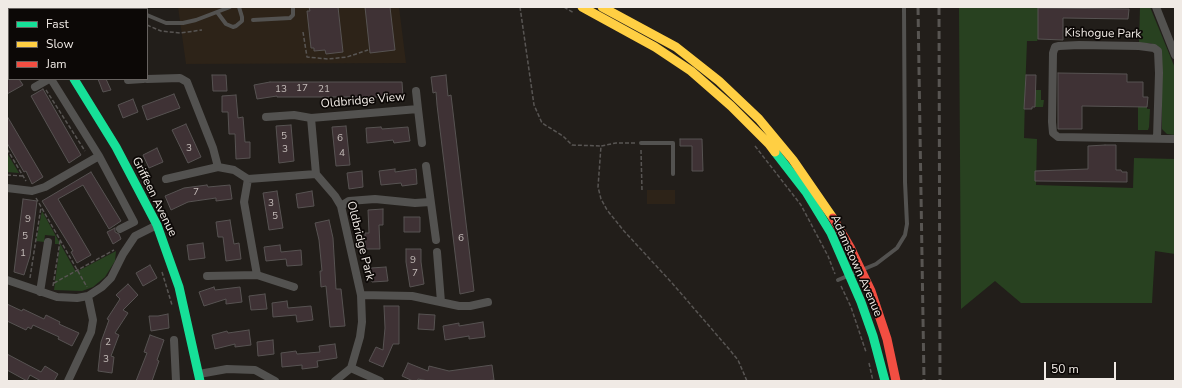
<!DOCTYPE html>
<style>
body{margin:0}
#map{position:relative;width:1182px;height:388px;overflow:hidden;background:#221e1a;font-family:"Nunito Sans",sans-serif}
canvas{display:block}
.frame{position:absolute;inset:0;border:8px solid #f0eae5;pointer-events:none}
.legend{position:absolute;left:8px;top:8px;width:140px;height:72px;box-sizing:border-box;background:#0c0806;border:1px solid #67625f;margin:0;padding:5px 7px;list-style:none;font-size:12px;color:#f0eae5}
.legend li{display:flex;align-items:center;gap:8px;height:20px}
.legend b{width:20px;border:1px solid #67625f}
.scale{position:absolute;left:1044px;top:362px;width:72px;height:18px;box-sizing:border-box;border:2px solid #f0eae5;border-top:0;padding-left:5px;font-size:12px;line-height:14px;white-space:nowrap;color:#f0eae5;-webkit-text-stroke:3px #0c0806;paint-order:stroke}
</style>
<div id="map">
<canvas width="1182" height="388"></canvas>
<div class="frame"></div>
<ul class="legend">
<li><b style="height:5px;background:#16e098"></b>Fast</li>
<li><b style="height:5px;background:#ffcf43"></b>Slow</li>
<li><b style="height:5px;background:#f24e42"></b>Jam</li>
</ul>
<div class="scale">50 m</div>
</div>
<script>
const c = document.querySelector('canvas').getContext('2d');
c.lineJoin = 'round';
function paint(path, color) { c.fillStyle = color; c.fill(path, 'evenodd'); }
const shape = rows => new Path2D(rows.map(r => 'M' + r).join(''));
function strokePath(path, color, width, dash) { c.strokeStyle = color; c.lineWidth = width; c.lineCap = dash ? 'butt' : 'round'; c.setLineDash(dash || []); c.stroke(path); }
function write(font, color, halo, rows, align = 'center') {
  c.font = font + ' "Nunito Sans",sans-serif'; c.lineWidth = 3.5; c.setLineDash([]); c.textBaseline = 'middle'; c.strokeStyle = halo; c.fillStyle = color; for (const [text, x, y, turn = 0] of rows) {
    c.save(); c.translate(x, y); c.rotate((+turn || 0) * Math.PI / 180); c.textAlign = isNaN(turn) ? turn : align; if (halo) c.strokeText(text, 0, 0); c.fillText(text, 0, 0); c.restore();
  }
}
paint(shape([
 [178,7,399,7,406,63,186,64],
 [647,190,675,190,675,204,647,204]
]), '#2d2318');
paint(shape([
 [959,7,1039,7,1038,39,1037,41,1027,41,1025,93,1034,90,1041,90,1041,100,1044,100,1043,107,1035,107,1035,97,1025,97,1024,138,1037,139,1036,185,1133,188,1134,158,1175,159,1175,254,1155,251,1152,303,1021,303,995,281,961,309],
 [1140,7,1150,7,1175,68,1175,135,1167,134,1162,129,1162,52,1158,46,1150,43,1139,43],
 [1138,107,1147,107,1147,109,1150,109,1149,127,1148,130,1138,130],
 [7,153,19,173,7,172],
 [42,211,76,272,116,251,115,261,105,277,93,287,82,291,54,290,60,244,55,244,55,236,45,235,44,242,36,241]
]), '#284120');
const building = shape([
 [309,7,338,7,343,52,326,54,325,50,314,51,314,48,311,48,307,11,310,11,309,7],
 [365,7,390,7,395,50,370,53,365,7],
 [1038,8,1129,9,1128,19,1063,18,1063,40,1038,39,1038,8],
 [1058,73,1127,74,1127,82,1143,82,1143,97,1148,97,1147,107,1082,106,1082,129,1058,129,1058,73],
 [212,75,226,75,227,91,213,91,212,75],
 [446,75,448,96,451,95,474,291,460,294,437,105,436,92,433,93,431,77,446,75],
 [1026,75,1036,75,1035,107,1032,107,1032,109,1024,109,1026,75],
 [7,79,19,79,23,85,7,94,7,79],
 [98,79,106,79,111,90,103,92,98,79],
 [270,82,402,82,403,97,277,97,277,96,257,99,254,85,270,82],
 [43,89,81,155,69,163,31,96,43,89],
 [174,94,180,108,147,120,142,106,174,94],
 [236,95,238,118,243,117,245,142,250,142,250,158,236,159,235,134,229,134,228,112,222,112,222,96,236,95],
 [133,99,138,112,123,118,118,105,133,99],
 [7,116,43,177,32,184,26,171,24,172,7,143,7,116],
 [186,124,201,157,188,163,172,130,186,124],
 [291,125,294,161,279,163,276,126,291,125],
 [346,126,350,165,336,166,332,127,346,126],
 [381,127,382,129,408,127,410,141,394,143,393,140,367,143,366,128,381,127],
 [680,139,702,139,703,171,692,171,692,146,680,146,680,139],
 [1105,145,1116,145,1116,170,1121,170,1122,172,1127,172,1127,182,1035,181,1035,171,1088,169,1088,146,1105,145],
 [157,148,163,162,149,168,143,155,157,148],
 [395,169,395,172,416,169,417,184,402,186,401,183,381,185,379,171,395,169],
 [362,171,363,187,349,189,347,173,362,171],
 [91,172,121,221,109,229,83,185,58,199,91,255,77,263,71,252,73,251,42,201,91,172],
 [207,185,208,187,230,185,232,199,216,201,216,198,188,202,171,210,165,196,184,188,207,185],
 [277,191,283,228,269,230,263,193,277,191],
 [312,191,314,206,298,208,296,194,312,191],
 [23,199,37,201,30,256,24,275,14,272,23,199],
 [383,209,383,225,379,225,380,249,365,249,365,233,369,233,368,210,383,209],
 [404,217,420,217,420,232,404,232,404,217],
 [230,220,234,244,239,243,241,259,226,261,223,237,218,237,216,222,230,220],
 [329,220,333,238,336,289,341,289,345,326,330,327,326,286,321,287,320,271,322,271,319,240,315,223,329,220],
 [115,228,115,232,119,234,121,239,113,244,107,232,115,228],
 [203,243,205,258,189,260,187,245,203,243],
 [280,245,281,252,301,250,302,265,287,266,286,259,266,261,264,247,280,245],
 [406,249,421,249,421,262,424,284,410,287,406,262,406,249],
 [150,265,157,278,143,286,136,273,150,265],
 [386,267,388,281,372,282,371,268,386,267],
 [128,284,138,295,123,310,128,313,115,333,119,335,111,356,114,357,112,373,98,371,101,342,109,320,107,319,120,299,116,295,128,284],
 [214,287,215,290,240,287,242,302,226,304,226,299,204,306,199,292,214,287],
 [265,294,267,309,251,310,249,296,265,294],
 [287,301,288,308,311,306,313,320,297,322,296,315,273,317,272,303,287,301],
 [7,304,22,311,23,309,44,319,46,315,60,322,59,324,79,333,72,346,58,339,59,337,33,325,31,329,28,327,26,330,7,321,7,304],
 [384,306,399,306,399,344,393,344,383,367,369,361,376,347,383,350,385,328,384,306],
 [168,314,169,328,151,331,149,316,158,316,168,314],
 [419,314,435,315,434,330,418,329,419,314],
 [483,322,485,337,469,339,469,336,445,340,443,326,459,323,459,326,483,322],
 [249,330,251,345,235,347,235,344,215,349,212,335,227,331,228,333,249,330],
 [150,335,164,340,157,360,159,361,152,381,136,381,147,353,144,352,150,335],
 [273,340,274,354,258,356,257,342,273,340],
 [335,344,337,358,317,361,318,367,302,369,302,365,282,367,281,353,296,351,297,354,320,352,319,346,335,344],
 [7,354,41,372,45,366,58,374,54,381,41,381,30,375,27,381,7,370,7,354],
 [408,363,428,371,429,366,449,371,492,365,494,380,485,381,428,381,418,379,417,381,413,381,402,376,408,363]
]);
paint(building, '#3f3235');
strokePath(building, '#575352', 1);
strokePath(shape([
 [16,7,17,9],
 [124,7,126,9],
 [248,7,248,8],
 [520,7,534,105,542,123,563,136,572,145,601,146],
 [564,7,574,13],
 [7,24,9,23],
 [147,25,161,31,180,33,202,30],
 [303,32,307,57,328,59,347,57,368,50],
 [46,90,85,151],
 [635,143,616,143,601,146,598,187,601,199,607,210,624,231,672,283,729,349,738,360,747,381],
 [755,146,801,205,828,256,835,274],
 [7,149,26,181],
 [641,150,642,191],
 [7,175,23,176],
 [36,198,87,287],
 [162,272,172,305],
 [30,278,41,207],
 [54,283,114,250],
 [53,286,60,241],
 [841,286,851,307,866,352],
 [869,363,873,381]
]), '#585553', 1.5, [4, 2]);
strokePath(shape([
 [137,7,139,9],
 [217,12,226,24,233,27,236,26,242,21,242,17,239,7],
 [147,15,166,23,183,23,196,20,230,7],
 [253,20,290,18,293,15,293,7],
 [641,143,673,143,673,174],
 [838,280,876,264,897,248,905,235,907,224,905,182,904,7]
]), '#535250', 4);
strokePath(shape([
 [1156,7,1175,55],
 [7,61,9,61],
 [51,79,99,156,134,222,120,229],
 [147,79,180,78,187,82,213,148,218,167],
 [128,80,143,79],
 [35,87,49,79],
 [418,109,422,143],
 [266,117,294,115,311,118,316,174],
 [311,118,418,109,416,91],
 [1157,138,1159,73,1158,51,1154,48,1139,46,1079,45,1059,46,1055,47,1053,53,1052,122,1053,133,1058,137,1175,139],
 [426,166,436,240],
 [166,179,218,167,234,170,248,179],
 [248,179,316,174,335,196,341,206,361,295,362,322,360,337,351,368,335,381],
 [248,179,244,202,257,275],
 [7,188,32,191,45,187,99,156],
 [341,206,349,201,375,199,415,203,430,202],
 [437,252,441,302],
 [207,276,257,275,294,287],
 [7,280,57,297,77,298,88,296,102,287,111,278,123,254,135,236,157,225],
 [40,292,48,242],
 [361,295,412,296,459,306,470,306,488,302],
 [174,340,176,381],
 [351,368,380,381],
 [199,374,227,369,255,370,275,381],
 [68,381,91,332,93,320,88,296]
]), '#535250', 8);
strokePath(shape([
 [29,7,30,9],
 [74,79,116,147,157,225,179,287,200,381],
 [775,152,806,192,831,233,861,302,873,336,885,381]
]), '#16e098', 9);
strokePath(shape([
 [582,7,655,47,691,71,731,106,769,144,775,152],
 [602,7,676,47,719,81,759,119,793,160,833,218]
]), '#ffcf43', 9);
strokePath(shape([
 [833,218,850,247,871,291,887,339,896,381]
]), '#f24e42', 9);
strokePath(shape([
 [918,7,924,381],
 [939,7,940,381]
]), '#585552', 3, [8, 4]);
write('10px', '#c4bcb9', null, [
 ["17",302,89],
 ["13",281,90],
 ["21",324,90],
 ["5",284,137],
 ["6",340,139],
 ["3",189,149],
 ["3",285,150],
 ["4",342,154],
 ["7",196,193],
 ["3",271,204],
 ["5",275,217],
 ["9",28,220],
 ["5",25,237],
 ["6",461,239],
 ["1",23,254],
 ["9",413,261],
 ["7",415,274],
 ["2",108,343],
 ["3",106,360]
]);
write('12px', '#f0eae5', '#0c0806', [
 ["Kishogue Park",1103,34,1],
 ["Oldbridge View",363,101,-5],
 ["Griffeen Avenue",154,197,64],
 ["Oldbridge Park",360,241,76],
 ["Adamstown Avenue",856,266,66]
]);
</script>
